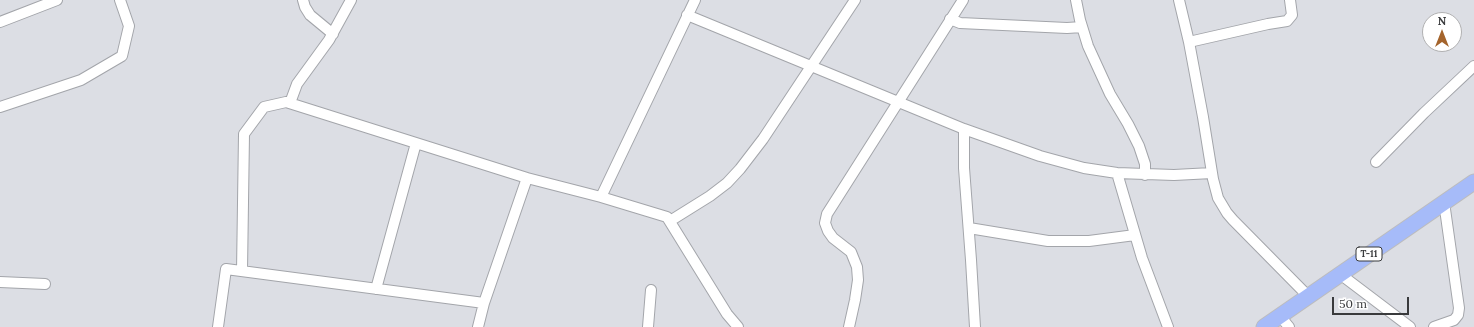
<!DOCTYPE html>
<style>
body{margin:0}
#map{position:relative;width:1474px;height:327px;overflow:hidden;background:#dcdee4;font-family:Lora,serif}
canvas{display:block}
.north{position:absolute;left:1422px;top:12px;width:40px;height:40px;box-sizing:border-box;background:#fff;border:1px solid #b0b0b1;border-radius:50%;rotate:0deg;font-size:11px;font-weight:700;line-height:16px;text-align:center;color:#393a3c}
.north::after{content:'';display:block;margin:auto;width:14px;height:18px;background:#a4642c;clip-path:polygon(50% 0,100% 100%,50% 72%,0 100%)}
.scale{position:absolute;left:1332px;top:297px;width:77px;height:18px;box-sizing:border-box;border:2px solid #393a3c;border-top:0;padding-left:5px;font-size:12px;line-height:14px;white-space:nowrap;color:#393a3c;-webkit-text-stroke:3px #fff;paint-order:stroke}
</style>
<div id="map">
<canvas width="1474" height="327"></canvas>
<div class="north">N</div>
<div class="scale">50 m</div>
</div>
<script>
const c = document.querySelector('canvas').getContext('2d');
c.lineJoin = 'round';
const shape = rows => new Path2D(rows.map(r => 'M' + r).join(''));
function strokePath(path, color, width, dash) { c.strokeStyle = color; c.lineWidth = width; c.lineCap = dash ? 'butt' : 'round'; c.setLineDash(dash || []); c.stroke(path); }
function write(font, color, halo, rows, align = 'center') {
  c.font = font + ' Lora,serif'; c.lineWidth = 4; c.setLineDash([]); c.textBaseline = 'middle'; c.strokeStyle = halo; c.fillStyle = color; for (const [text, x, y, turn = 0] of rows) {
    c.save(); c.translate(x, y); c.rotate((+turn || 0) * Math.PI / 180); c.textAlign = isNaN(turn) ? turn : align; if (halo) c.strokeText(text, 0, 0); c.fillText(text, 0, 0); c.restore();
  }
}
const minor = shape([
 [303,0,305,7,310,15,333,34],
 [1076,0,1080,20,1088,46,1110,94,1128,124,1139,146,1145,164,1145,175],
 [1179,0,1189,42,1203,117,1213,179,1218,198,1227,213,1233,220,1308,296],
 [687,15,964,129,1040,156,1084,168,1117,173,1174,175,1212,173],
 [950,19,960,23,1067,28,1082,27],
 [0,22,57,0],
 [1189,42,1268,24,1287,21,1292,15,1290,0],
 [290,103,297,84,329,40,351,0],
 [0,107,81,80,122,56,129,26,120,0],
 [964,129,964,168,971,260,975,327],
 [1376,162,1424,113,1474,66],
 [1117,173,1142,258,1168,327],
 [601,197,667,217,727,314,738,327],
 [670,221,710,196,727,183,740,169,763,139,855,0],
 [969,228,1048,241,1089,241,1135,235],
 [242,271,244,134,264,107,286,102,527,178],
 [1340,274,1410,327],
 [0,282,45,284],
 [376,289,416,143],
 [1280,316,1289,327],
 [218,327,226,269,484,303],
 [478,327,484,303,527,178,601,197,695,0],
 [648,327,651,290],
 [849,327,855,300,858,280,857,267,851,252,833,238,828,231,825,223,827,214,963,0],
 [1434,327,1454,320,1458,315,1459,308,1444,202]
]);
const highway = shape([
 [1264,327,1474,182]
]);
strokePath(minor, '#a3a5aa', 12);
strokePath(highway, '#bcbcbd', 17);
strokePath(minor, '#fff', 10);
strokePath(highway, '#a6bbf9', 15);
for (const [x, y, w] of [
 [1369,254,26]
]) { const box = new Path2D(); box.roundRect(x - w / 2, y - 7, w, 14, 3); c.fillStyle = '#fff'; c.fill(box); strokePath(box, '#393a3c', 1); }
write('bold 9px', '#393a3c', null, [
 ["T-11",1369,254]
]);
</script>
